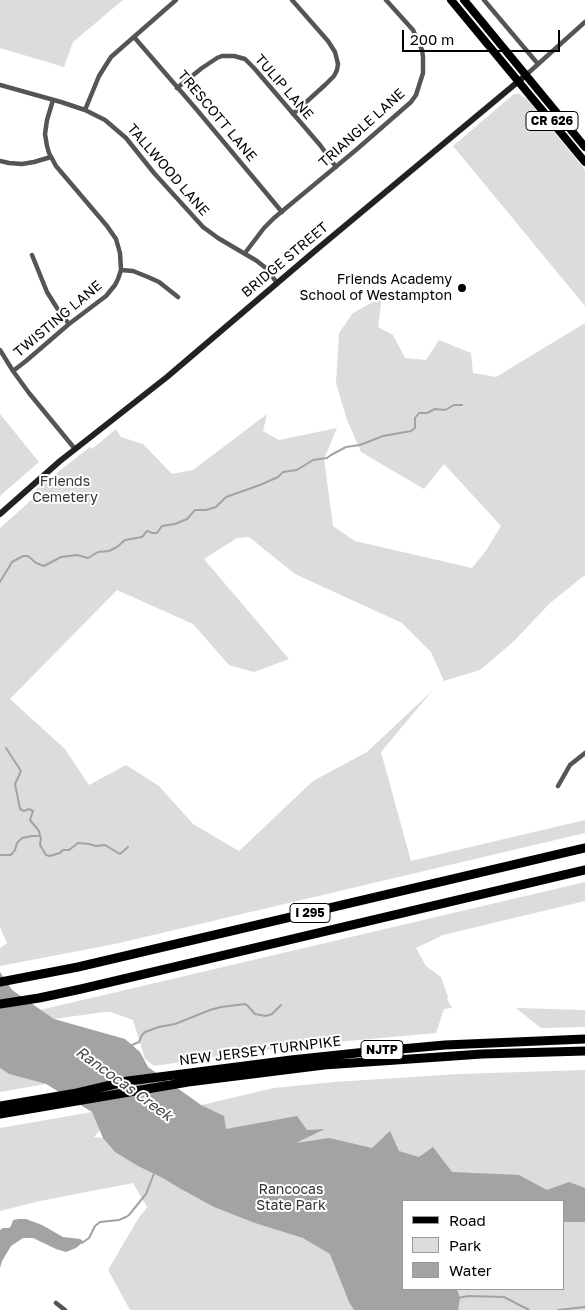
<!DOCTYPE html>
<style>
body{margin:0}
#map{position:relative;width:585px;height:1310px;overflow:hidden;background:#fff;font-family:"Golos Text",sans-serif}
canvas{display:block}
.legend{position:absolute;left:402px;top:1200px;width:162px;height:90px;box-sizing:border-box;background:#fff;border:1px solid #999;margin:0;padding:6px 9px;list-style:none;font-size:15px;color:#000}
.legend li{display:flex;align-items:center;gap:10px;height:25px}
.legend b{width:25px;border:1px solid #999}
.scale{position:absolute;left:402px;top:30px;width:158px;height:22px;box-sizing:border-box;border:2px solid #000;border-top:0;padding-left:6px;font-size:15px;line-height:18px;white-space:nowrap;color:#000;-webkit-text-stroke:4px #fff;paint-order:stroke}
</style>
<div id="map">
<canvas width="585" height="1310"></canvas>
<ul class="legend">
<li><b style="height:6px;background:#000"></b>Road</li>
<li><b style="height:14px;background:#dcdcdc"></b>Park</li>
<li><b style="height:14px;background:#a3a3a3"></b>Water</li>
</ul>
<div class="scale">200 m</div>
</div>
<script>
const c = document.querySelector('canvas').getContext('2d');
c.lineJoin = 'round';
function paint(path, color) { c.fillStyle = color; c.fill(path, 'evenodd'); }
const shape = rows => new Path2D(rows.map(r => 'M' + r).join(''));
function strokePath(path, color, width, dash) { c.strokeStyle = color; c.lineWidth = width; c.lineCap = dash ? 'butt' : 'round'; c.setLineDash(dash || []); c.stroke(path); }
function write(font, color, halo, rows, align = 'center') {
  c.font = font + ' "Golos Text",sans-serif'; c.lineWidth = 4; c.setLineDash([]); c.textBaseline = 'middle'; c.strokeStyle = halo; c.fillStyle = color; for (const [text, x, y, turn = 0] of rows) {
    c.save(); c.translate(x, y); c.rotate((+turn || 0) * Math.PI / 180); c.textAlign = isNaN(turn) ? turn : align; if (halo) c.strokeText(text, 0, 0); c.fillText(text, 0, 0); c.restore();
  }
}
paint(shape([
 [0,0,123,0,73,42,64,67,0,48],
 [514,94,519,94,528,100,585,170,585,306,453,146],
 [382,297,378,327,393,335,405,358,426,360,439,340,471,353,473,373,496,377,585,323,585,575,550,603,513,642,480,670,444,681,431,652,402,623,295,574,249,537,237,538,204,559,289,659,254,672,229,665,193,624,117,590,10,699,65,749,89,785,126,765,159,786,193,824,239,851,313,781,367,752,433,690,381,752,411,861,585,820,585,833,115,944,0,966,0,948,7,943,0,927,0,528,38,494,35,490,90,447,92,449,116,429,121,437,143,444,172,474,193,470,267,414,263,431,279,440,337,428,324,459,333,526,355,541,472,568,485,552,501,526,444,464,424,489,361,452,347,420,336,383,339,333,353,313],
 [0,414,39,462,0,496],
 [585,882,585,901,443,935,416,948,426,966,441,977,448,997,447,999,452,1008,444,1009,436,1033,293,1046,154,1066,145,1059,133,1020,110,1012,104,1012,54,1019,40,1010],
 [516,1008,585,1010,585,1027,541,1028],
 [0,1068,9,1074,46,1084,0,1092],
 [585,1070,585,1310,130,1310,108,1270,138,1219,148,1206,147,1207,133,1183,40,1201,0,1211,0,1128,92,1112,100,1130,94,1137,103,1138,115,1152,166,1179,201,1105,274,1088,334,1082,459,1074],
 [404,1201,564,1201,564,1289,404,1289]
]), '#dcdcdc');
paint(shape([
 [0,972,12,990,54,1019,125,1039,140,1052,148,1067,201,1105,224,1116,226,1129,297,1116,307,1130,325,1129,296,1143,329,1138,372,1148,390,1131,399,1151,419,1157,433,1147,452,1172,519,1175,547,1190,569,1182,585,1188,585,1222,564,1222,564,1201,404,1201,404,1289,457,1289,460,1298,458,1310,354,1310,349,1302,330,1254,303,1238,255,1223,214,1207,181,1189,163,1178,138,1166,115,1152,103,1138,92,1112,46,1084,9,1074,0,1068],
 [19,1219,26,1219,42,1225,63,1237,80,1239,83,1241,82,1243,76,1248,66,1252,56,1249,33,1238,23,1238,11,1246,2,1261,0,1268,0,1230,3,1228,9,1228,11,1226,13,1220]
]), '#a3a3a3');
strokePath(shape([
 [0,582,12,562,23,556,28,556,36,563,44,566,61,557,77,555,88,558,98,552,109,551,117,547,125,540,142,537,147,531,153,533,157,533,162,526,175,524,187,519,195,510,206,510,216,507,226,497,260,485,278,477,283,472,297,470,313,460,327,458,331,455,346,447,360,445,383,436,411,431,415,428,415,418,419,413,427,413,435,409,445,410,454,405,462,405],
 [6,748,21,771,15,784,20,809,24,811,29,809,33,811,30,820,39,831,40,836,41,838,40,845,46,855,50,856,60,853,63,850,69,850,78,843,89,844,96,846,105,845,120,854,128,847],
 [0,855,10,855,12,854,15,850,17,843,22,838,32,836,40,836],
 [132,1045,139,1042,142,1035,145,1032,159,1027,175,1024,210,1010,221,1007,245,1004,248,1006,255,1014,266,1016,272,1014,281,1005],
 [82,1243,89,1238,95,1226,100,1222,119,1220,126,1217,129,1215,146,1194,155,1171],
 [457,1298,469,1296,504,1297,529,1310],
 [558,1310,585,1307]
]), '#a3a3a3', 2);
strokePath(shape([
 [292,0,328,41,335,52,338,64,337,70,334,76,325,85,293,114],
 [484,0,538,64],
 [134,37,197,110,282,212],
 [526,75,585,22],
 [0,85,61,102,85,110,105,120,126,138,154,173,203,227,218,238,257,261,267,269,277,283],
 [177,88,202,68,217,58,222,56,234,56,245,59,254,68,320,145,336,167],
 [85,110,99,76,111,57,176,0],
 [0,161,9,163,22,164,34,162,51,157],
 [245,253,264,228,274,218,356,150,411,102,416,95,423,73,423,57,422,50,413,30,386,0],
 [32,255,47,292,57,308,69,324],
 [121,270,133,271,148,277,159,282,178,297],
 [0,350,13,371,29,393,75,449],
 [13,371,26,361,69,324,106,296,115,285,118,279,121,270,120,253,116,239,107,226,56,166,49,153,47,146,45,134,47,120,53,100],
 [558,786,570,765,585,753],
 [56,1303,65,1310]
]), '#555', 4.5);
strokePath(shape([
 [0,514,60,461,167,377,316,250,526,75]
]), '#222', 6);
strokePath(shape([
 [451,0,585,162],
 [464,0,585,147]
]), '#000', 8);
strokePath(shape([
 [0,982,78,967,585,848],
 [0,1004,39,998,81,989,585,870],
 [0,1106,77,1093,128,1081,291,1060,357,1053,445,1045,585,1039],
 [0,1114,188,1082,324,1065,482,1054,585,1051]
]), '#000', 9);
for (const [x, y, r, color] of [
 [462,288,5,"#000"]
]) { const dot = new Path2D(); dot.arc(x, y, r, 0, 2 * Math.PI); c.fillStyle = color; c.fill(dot); strokePath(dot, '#fff', 2); }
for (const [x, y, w] of [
 [552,121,52],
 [310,913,40],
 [382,1050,42]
]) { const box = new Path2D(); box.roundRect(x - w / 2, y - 9.5, w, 19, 4); c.fillStyle = '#fff'; c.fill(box); strokePath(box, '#000', 1); }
write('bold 12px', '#000', null, [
 ["CR 626",552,121],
 ["I 295",310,913],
 ["NJTP",382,1050]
]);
write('14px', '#000', '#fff', [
 ["TULIP LANE",284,87,49],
 ["TRESCOTT LANE",217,116,50],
 ["TRIANGLE LANE",362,128,-42],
 ["TALLWOOD LANE",168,170,49],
 ["BRIDGE STREET",285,260,-40],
 ["TWISTING LANE",58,319,-40],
 ["NEW JERSEY TURNPIKE",260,1051,-7]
]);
write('14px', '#000', '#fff', [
 ["Friends Academy",452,280],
 ["School of Westampton",452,296]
], 'right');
write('14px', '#333', '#fff', [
 ["Friends",65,482],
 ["Cemetery",65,498],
 ["Rancocas",291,1190],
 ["State Park",291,1206]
]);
write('italic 15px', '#444', '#fff', [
 ["Rancocas Creek",124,1084,36]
]);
</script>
